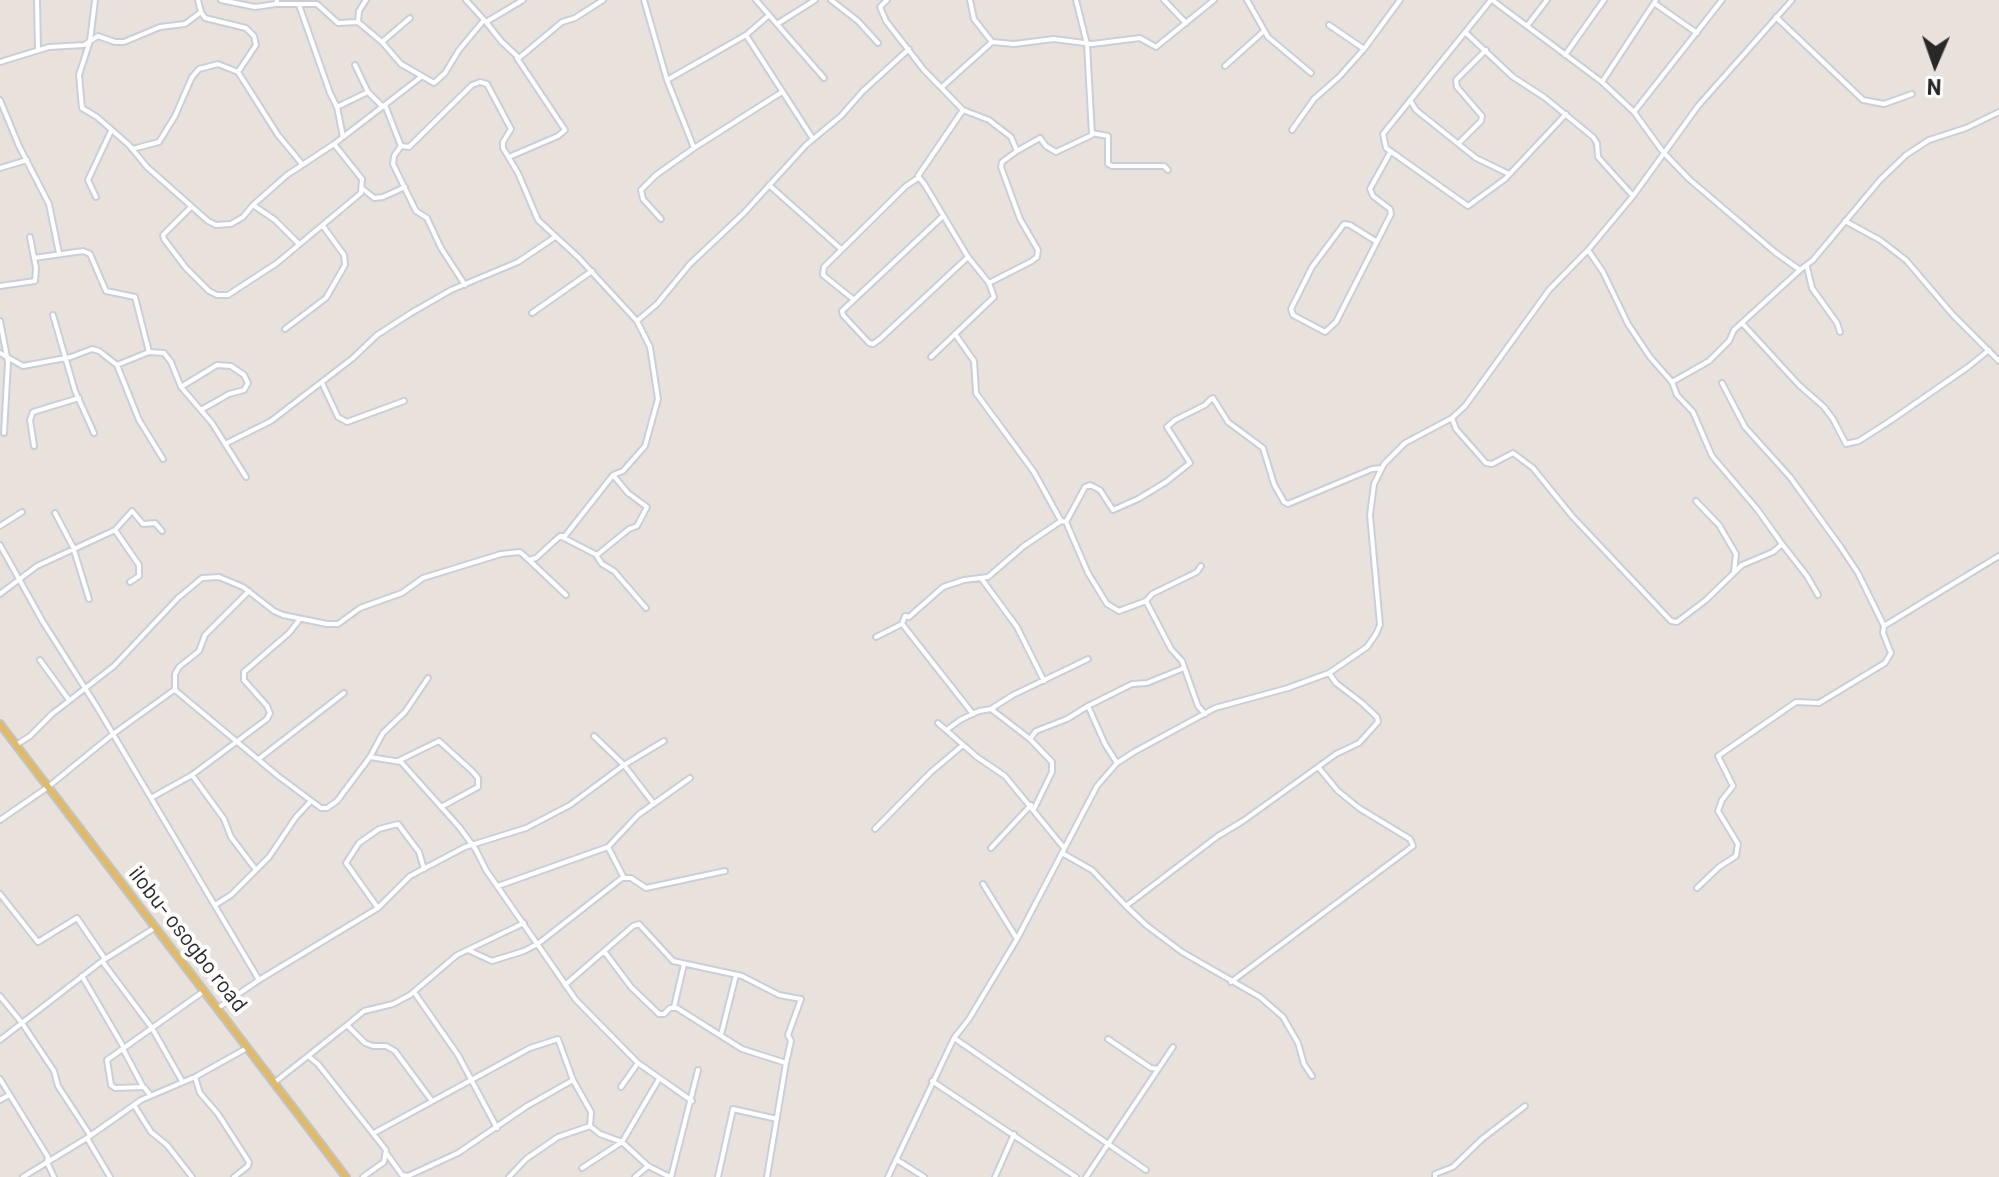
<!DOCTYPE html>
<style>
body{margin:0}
#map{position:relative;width:1999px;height:1177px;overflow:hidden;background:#e9e2dc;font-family:Barlow,sans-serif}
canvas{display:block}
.north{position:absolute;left:1895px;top:24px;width:80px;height:80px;-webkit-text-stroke:6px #fff;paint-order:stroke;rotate:182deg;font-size:22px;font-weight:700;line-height:32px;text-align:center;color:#282828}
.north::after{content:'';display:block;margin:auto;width:28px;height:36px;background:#282828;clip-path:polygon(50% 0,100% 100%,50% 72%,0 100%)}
</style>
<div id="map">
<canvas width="1999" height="1177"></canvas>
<div class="north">N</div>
</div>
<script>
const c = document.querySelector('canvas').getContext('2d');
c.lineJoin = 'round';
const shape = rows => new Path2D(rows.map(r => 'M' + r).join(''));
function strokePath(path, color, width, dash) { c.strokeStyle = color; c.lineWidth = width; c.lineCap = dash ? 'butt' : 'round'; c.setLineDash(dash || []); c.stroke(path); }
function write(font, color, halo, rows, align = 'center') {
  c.font = font + ' Barlow,sans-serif'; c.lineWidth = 8; c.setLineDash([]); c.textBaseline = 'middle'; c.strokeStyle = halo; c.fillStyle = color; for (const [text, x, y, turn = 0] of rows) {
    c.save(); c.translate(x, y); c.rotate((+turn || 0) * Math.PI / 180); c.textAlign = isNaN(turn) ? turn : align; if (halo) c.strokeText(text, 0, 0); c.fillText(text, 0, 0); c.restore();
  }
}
const minor = shape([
 [37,0,38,50],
 [95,0,90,41,79,75,82,108,97,117,129,145,147,167,208,221,216,225,231,224,243,217,253,205,275,220,298,243],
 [221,0,255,7,276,4,277,0],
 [466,0,486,22,523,0],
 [644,0,667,80,694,148,656,175,641,190,643,199,661,219],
 [756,0,824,78],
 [831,0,858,21,878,43],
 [887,0,880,7,886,21,924,70,963,110,918,176,925,185,968,257,880,339,873,344,869,343,843,315,842,311,943,216],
 [970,0,974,19,992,42,1014,44,1054,39,1092,44,1140,38,1156,47,1214,0],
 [1164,0,1186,23],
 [1247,0,1268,37,1311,73],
 [1491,0,1383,134,1386,148,1468,206,1505,179,1566,114],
 [1492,0,1602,82,1634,112,1663,152,1689,179,1776,253,1800,270,1813,260,1880,180,1906,155,1929,140,1966,128,1999,112],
 [1654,3,1697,33],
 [276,4,317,4,338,23,358,22,382,42,401,64,434,83,445,73,459,50,484,20],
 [299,5,330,93,337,107,343,137],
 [201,12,205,18,246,28,254,36,256,45,238,72],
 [1776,17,1863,100,1884,104,1912,94],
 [358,22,359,11,366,0],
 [486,22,501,41,519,58,562,22,575,18,603,0],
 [777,24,815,0],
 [1329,25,1364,49],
 [1527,26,1547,0],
 [1465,32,1513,77,1544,97,1593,137,1597,143,1598,157,1633,196],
 [746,35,813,139],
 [382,42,410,18],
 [1565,55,1604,0],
 [0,62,49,47,84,45,98,36,115,42,124,42,160,27,185,24,201,12,198,0],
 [1225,66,1264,31],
 [667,80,746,35,768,16],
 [1602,82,1656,0],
 [942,87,992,42],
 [368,92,383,107],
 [0,100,19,146,49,204,59,253],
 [1410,100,1416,110,1476,158,1509,174],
 [337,107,368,92,355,65],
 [963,110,989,120,1011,137,1017,151,1002,162,1001,167,1020,219,1038,250,1037,257,1032,261,989,283],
 [1634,112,1722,0],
 [1292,130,1314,99,1339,77,1364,49,1400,0],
 [1092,133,1108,136,1108,164,1112,166,1164,166,1168,170],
 [1459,143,1481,121,1482,116,1457,87,1456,80,1486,50],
 [401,146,394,156,393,164,416,211,427,218,441,248,465,285],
 [694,148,782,92],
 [132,149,159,142,175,116,192,77,199,69,218,64,238,72,278,135,302,164],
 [1017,151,1040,138,1046,146,1056,152,1092,135,1087,44,1076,0],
 [509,157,558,136,565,130,517,58],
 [0,168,27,160],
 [769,185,841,249],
 [363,189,374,198,383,197,405,187],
 [96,197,88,180,111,131],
 [253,205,287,175,334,144,421,77],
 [191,207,163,235,164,239,186,268,209,291,217,295,228,295,277,263,361,193,362,179,334,144],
 [1845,221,1880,240,1906,260,1953,315,1999,361],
 [1377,242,1350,225,1344,224,1312,267,1291,309,1293,315,1325,332,1336,322,1391,214,1390,209,1373,196,1370,189,1391,151],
 [34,258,83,251,90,254,106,291,135,297,149,352],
 [1807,267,1812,288,1837,323,1840,332],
 [0,286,35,281,36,268,30,237],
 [853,299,823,275,824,267,906,186,918,178],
 [532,313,592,271],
 [53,315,75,391,94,433],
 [0,321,8,362,4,433],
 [637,321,657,304,690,264,744,213,806,145,841,116,863,91,909,49],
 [1742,323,1799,385,1824,407,1833,419,1846,444,1859,441,1890,421,1968,367,1989,350],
 [285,329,326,298,345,265,344,255,323,226],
 [955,334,974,361,976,393,1034,472,1061,521],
 [0,353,23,366,71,357,92,349,99,351,117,365,149,352,164,353,171,362,181,387,212,423,246,477],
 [931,357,994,297,989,283,968,257],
 [117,365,139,420,163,459],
 [1672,382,1709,361,1729,341,1734,330,1800,270],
 [322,383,338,417,347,422,404,401],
 [1722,383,1745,427,1790,477,1840,546,1858,573,1884,626],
 [181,387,217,365,231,366,244,375,248,383,244,390,229,394,201,410],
 [1452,418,1456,429,1486,463,1492,464,1513,453,1533,468,1572,516,1671,621,1677,622,1706,600,1742,565,1773,552,1782,544,1757,509,1712,456,1693,412,1677,395,1672,382,1650,357,1628,324,1603,272,1588,250],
 [225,444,271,421,353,358,377,335,411,313,451,290,518,262,555,237],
 [34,446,30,420,33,412,79,398],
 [1696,501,1719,525,1736,554,1734,571],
 [55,513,73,547,89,599],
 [1066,522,1088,573,1107,604,1119,611,1146,601],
 [0,526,22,512],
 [115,530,132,511,143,524,155,523,162,531],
 [560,536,597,555,629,529,637,526,647,507,628,493,613,475],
 [1782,544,1807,576,1818,595],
 [0,545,43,622,97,707,259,980],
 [596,555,602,564,614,571,646,608],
 [529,560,566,595],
 [1201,566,1197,572,1152,594,1146,601,1171,649,1182,661,1198,706,1205,714],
 [981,578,1017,627,1044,681],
 [249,591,205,635,199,651,179,667,175,674,175,690,278,776,321,808,327,808,337,801,370,757,401,762,460,828,476,850,486,870,576,1000,638,1063,692,1101],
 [0,594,37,566,115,530,139,565,139,576,130,582],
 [903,625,973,714],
 [876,637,902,624,905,616,909,617,943,587,964,580,988,577,1024,546,1061,521,1066,522,1085,487,1090,485,1100,490,1113,510,1138,499,1166,482,1190,463,1167,427,1175,420,1205,405,1211,399,1213,398,1228,422,1263,448,1274,484,1284,502,1288,504,1372,469,1382,468],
 [40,660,69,700],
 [1088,706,1132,684,1147,683,1184,668],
 [991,709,1030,739,1052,762,1052,772,1034,809],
 [938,723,977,757,1005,776,1064,848],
 [948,729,960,720,979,711,991,709,1013,695,1088,659],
 [594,736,624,765,654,804],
 [1030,739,1036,731,1067,719,1088,706,1105,744,1117,763],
 [16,745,30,736,52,714,114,666,178,598,202,578,219,577,243,587,274,611,283,615,327,624,338,624,360,608,402,593,423,578,501,554,520,552,529,560,536,558,560,536,565,536,613,475,623,471,645,446,658,399,650,347,637,321,579,258,538,220,518,173,503,148,503,142,511,129,487,84,480,82,472,85,409,147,401,146,385,105],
 [370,757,383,733,405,712,428,678],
 [260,758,344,693],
 [398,761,439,741,472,771,478,778,478,787,441,807],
 [192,775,224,819,231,837,256,870],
 [151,798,192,775,267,719,270,713,267,706,244,680,244,672,289,633,300,619],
 [0,820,48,787,113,734,174,690],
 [875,829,931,772,963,745],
 [608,847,624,878],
 [991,848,1031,805],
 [1062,853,1092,870,1126,906,1218,836,1243,821,1336,754,1359,743,1378,722,1377,717,1362,703,1336,683,1329,673],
 [983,884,1017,939],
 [498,886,608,847,638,815,690,778],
 [1697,888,1719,867,1736,856,1738,844,1718,811,1722,800,1733,786,1718,756,1796,702,1819,703,1885,663,1891,653,1883,633,1884,626,1999,556],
 [0,894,38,942,77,918,105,959],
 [215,905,231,895,269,857,296,817,310,802],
 [1126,906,1146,925,1182,952,1260,997,1283,1017,1298,1043,1304,1064,1312,1076],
 [378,908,346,863,359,843,379,829,398,824,419,852,424,869],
 [468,950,492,961,524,951,539,943,622,878,631,878,646,888,725,871],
 [604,951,631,987,659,1014,664,1014,670,1008,677,1008,742,1049,786,1063,767,1177],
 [102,961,152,1028,182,1081],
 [82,976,124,1048],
 [1231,982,1413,846,1410,839,1359,808,1338,791,1319,768],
 [565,985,633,926,639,924,673,961,742,976,779,995,801,999,788,1035,791,1041,786,1063],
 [414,992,458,1055,497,1128],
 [0,996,22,1023,54,1071,58,1086,90,1135],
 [674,1007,684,964],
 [218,1008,259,980,378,908,410,876,465,847,526,828,570,805,624,765,664,741],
 [347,1025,364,1011,393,1004,410,995,457,955,524,923],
 [721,1035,736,975],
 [954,1038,1146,1170],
 [1108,1039,1151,1068,1158,1069],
 [0,1040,102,961,156,927],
 [123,1049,142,1085],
 [308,1056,347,1025,365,1043,373,1046,386,1046,395,1051,432,1101],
 [195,1077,200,1093,218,1114,249,1162,248,1166,234,1177],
 [0,1079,48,1157,47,1162,54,1177],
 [932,1081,1076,1177],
 [275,1082,308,1056,318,1064,386,1150,384,1162,363,1177],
 [621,1087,638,1063],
 [150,1095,144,1087,115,1088,111,1085,107,1060,204,991],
 [0,1100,9,1095],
 [134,1105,151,1132,167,1145,192,1177],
 [374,1133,530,1048,558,1039,573,1080,591,1112,590,1126,600,1134,622,1142,648,1166,670,1177],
 [87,1138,110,1177],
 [387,1154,402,1175,408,1176,458,1153,527,1106,573,1080],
 [897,1160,924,1177],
 [582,1168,622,1142,659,1079],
 [23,1177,87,1138,141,1100,195,1077,247,1048],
 [509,1177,526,1159,558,1137,590,1126],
 [635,1177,648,1166],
 [671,1177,698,1070],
 [718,1177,733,1109,777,1119],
 [888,1177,954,1038,969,1019,1017,939,1097,786,1117,763,1134,752,1215,708,1288,688,1329,673,1367,647,1376,634,1380,625,1370,515,1374,484,1384,464,1405,443,1452,418,1465,406,1549,290,1588,250,1633,196,1698,106,1792,0],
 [995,1177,1014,1134],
 [1086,1177,1173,1047],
 [1435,1177,1435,1174,1453,1167,1482,1139,1525,1106]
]);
const primary = shape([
 [0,724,346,1177]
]);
strokePath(minor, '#caced9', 8);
strokePath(primary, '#c3c3c3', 10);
strokePath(minor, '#fff', 4);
strokePath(primary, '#e1ba69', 6);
write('22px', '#282828', '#fff', [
 ["ilobu- osogbo road",188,939,52]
]);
</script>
